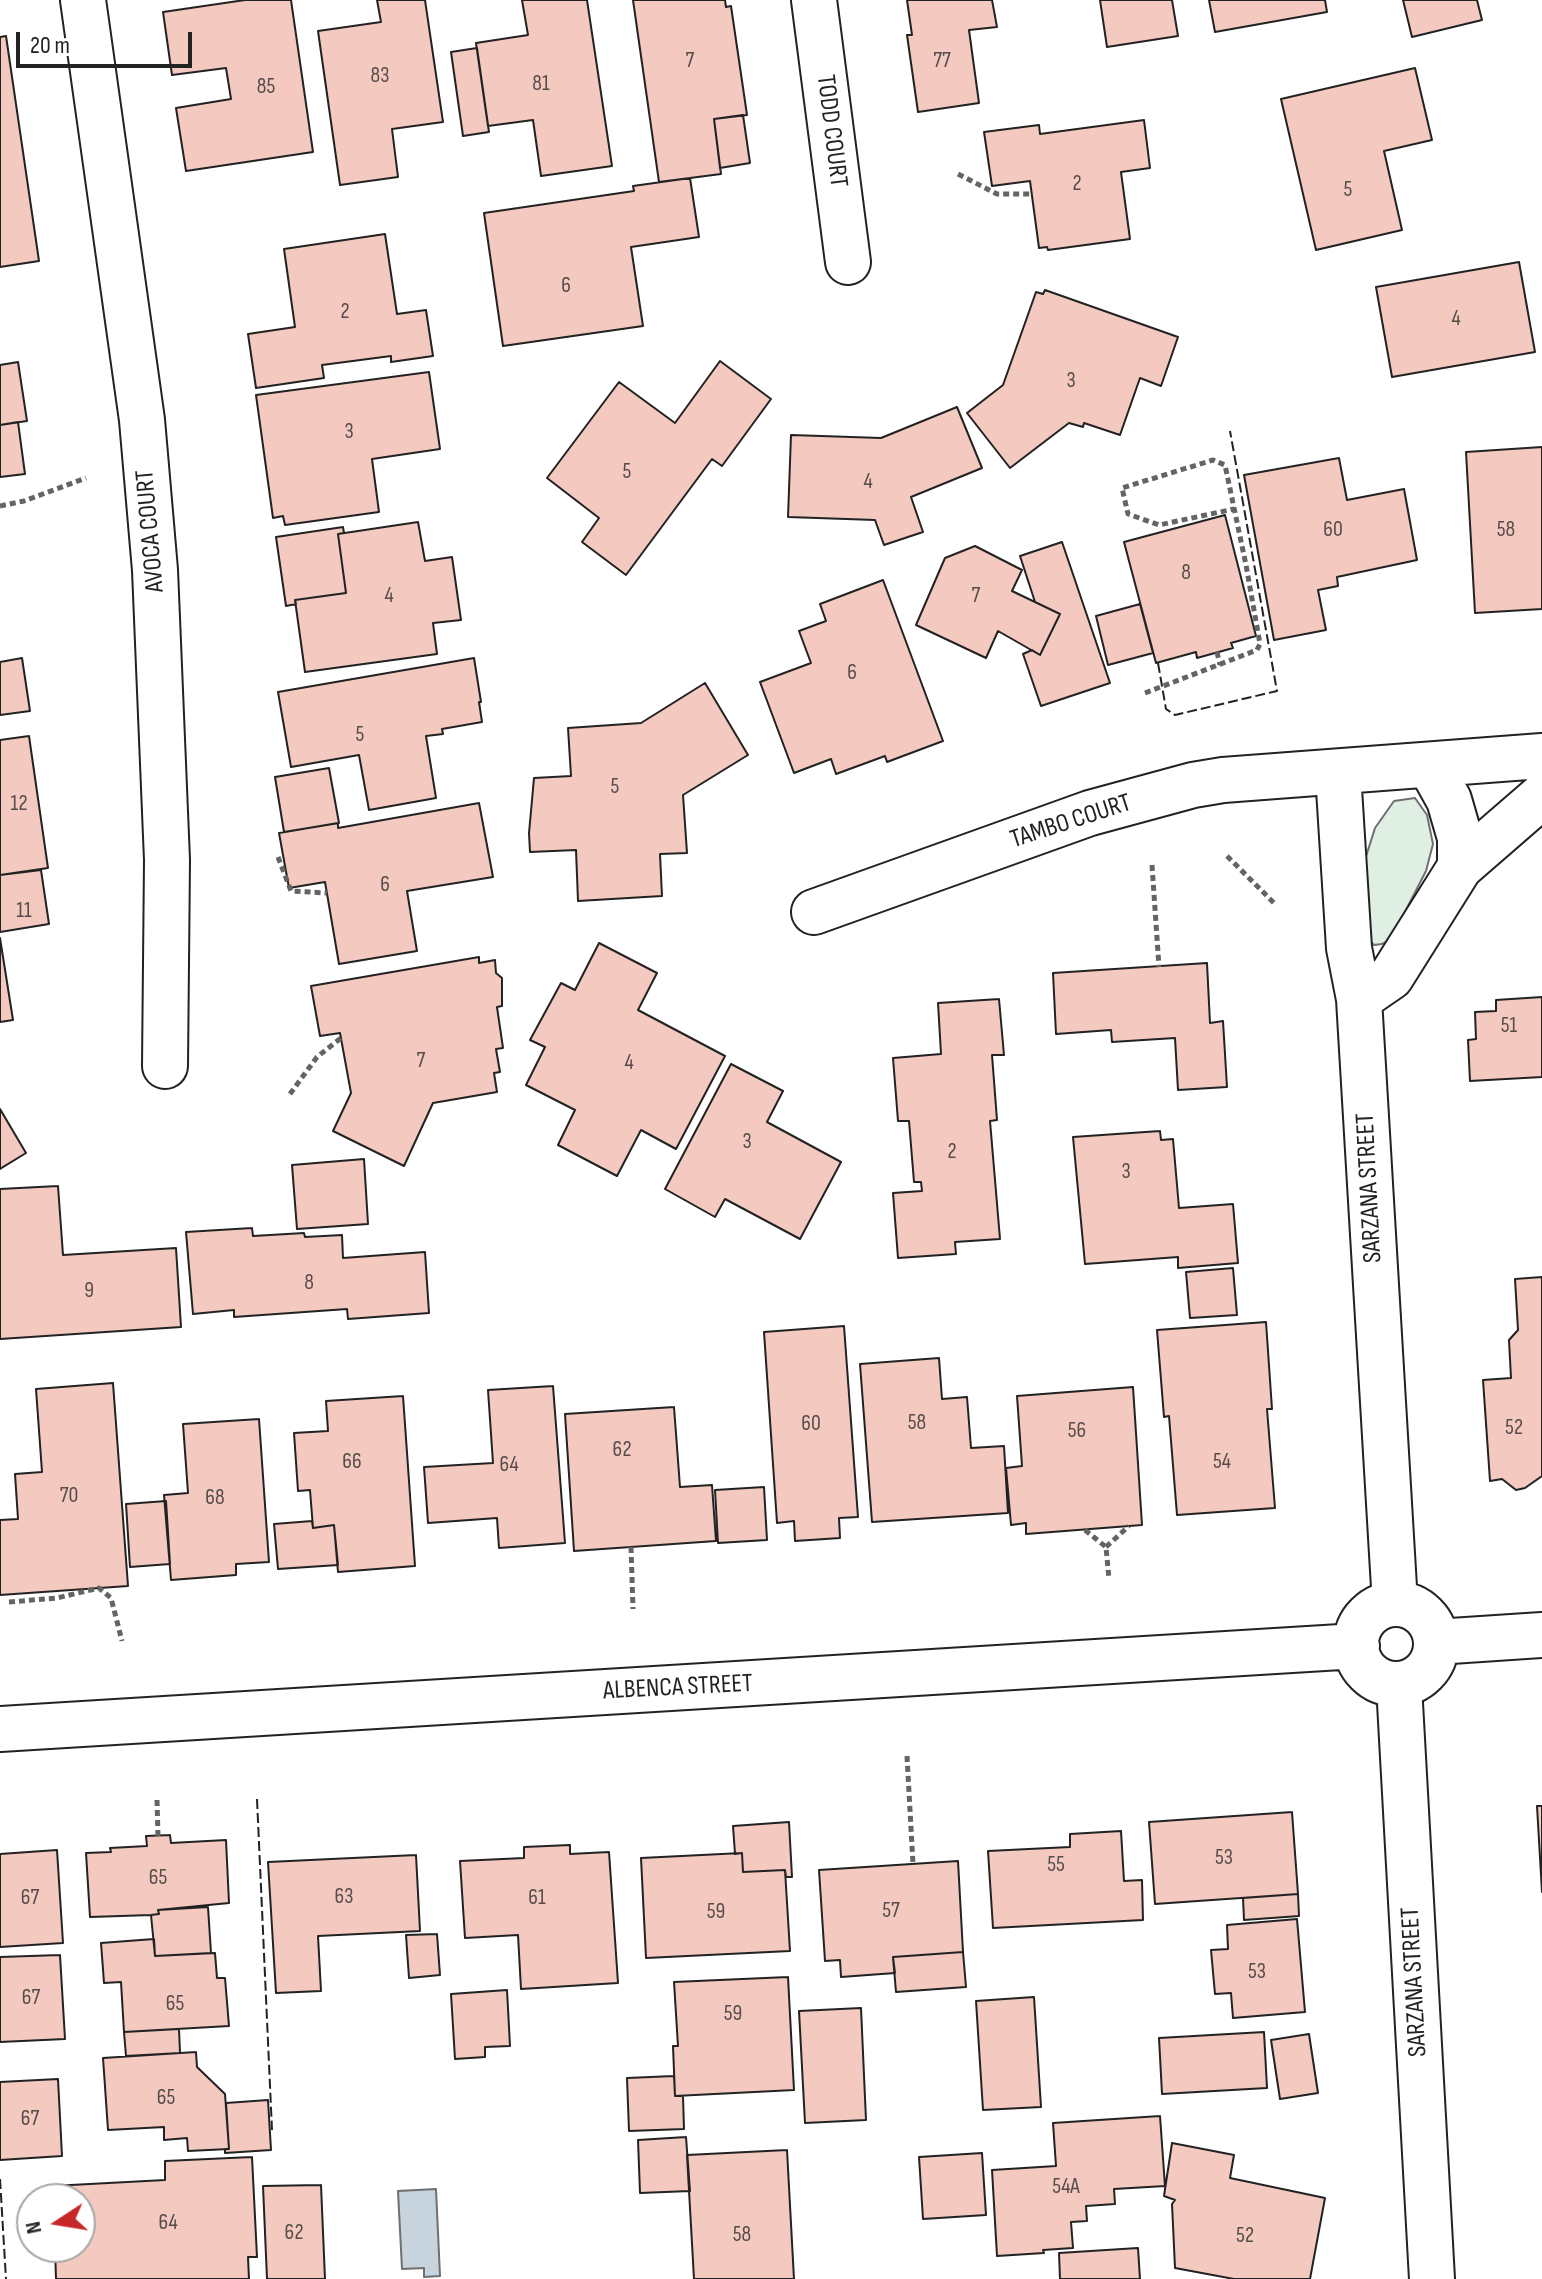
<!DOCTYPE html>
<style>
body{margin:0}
#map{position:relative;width:1542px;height:2279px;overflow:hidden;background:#fff;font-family:"Sofia Sans Condensed",sans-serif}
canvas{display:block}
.north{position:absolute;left:16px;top:2183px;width:80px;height:80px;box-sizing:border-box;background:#fff;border:2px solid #a7a7a7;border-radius:50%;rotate:258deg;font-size:22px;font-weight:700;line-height:32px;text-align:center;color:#222}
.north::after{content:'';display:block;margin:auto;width:28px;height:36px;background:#c62828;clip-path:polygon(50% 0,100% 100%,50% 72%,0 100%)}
.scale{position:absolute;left:16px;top:32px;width:176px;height:36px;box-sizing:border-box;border:4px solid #222;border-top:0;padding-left:10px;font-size:24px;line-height:28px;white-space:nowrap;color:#222;-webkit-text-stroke:6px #fff;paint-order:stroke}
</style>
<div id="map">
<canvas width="1542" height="2279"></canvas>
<div class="north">N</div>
<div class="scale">20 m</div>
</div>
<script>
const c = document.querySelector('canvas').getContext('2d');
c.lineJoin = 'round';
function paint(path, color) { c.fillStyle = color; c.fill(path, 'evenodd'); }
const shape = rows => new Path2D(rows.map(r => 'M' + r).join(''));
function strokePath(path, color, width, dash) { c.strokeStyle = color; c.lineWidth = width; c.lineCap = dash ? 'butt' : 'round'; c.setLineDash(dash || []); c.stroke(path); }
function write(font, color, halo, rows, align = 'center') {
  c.font = font + ' "Sofia Sans Condensed",sans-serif'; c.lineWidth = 6; c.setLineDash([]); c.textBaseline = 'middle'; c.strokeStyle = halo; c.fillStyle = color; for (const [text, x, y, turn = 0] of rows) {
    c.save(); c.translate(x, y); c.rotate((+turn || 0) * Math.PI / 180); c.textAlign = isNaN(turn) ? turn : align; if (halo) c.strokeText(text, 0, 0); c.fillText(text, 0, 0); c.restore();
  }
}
const green = shape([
 [1415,798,1427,815,1433,844,1426,871,1391,939,1382,944,1374,945,1368,939,1363,866,1375,828,1394,801,1415,798]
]);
paint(green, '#e0efe3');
strokePath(green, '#6f6f6f', 2);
const water = shape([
 [436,2189,440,2276,424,2277,424,2268,402,2269,398,2191,436,2189]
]);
paint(water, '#c7d3dd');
strokePath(water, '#6f6f6f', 2);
const building = shape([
 [245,0,291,0,313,152,186,171,176,108,231,99,226,68,172,75,163,12,245,0],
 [377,0,425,0,443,122,392,129,398,177,340,185,318,31,381,22,377,0],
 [522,0,587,0,612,166,541,176,533,120,488,126,476,43,528,35,522,0],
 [633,0,725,0,726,7,731,6,747,115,714,119,721,174,659,182,633,0],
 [907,0,992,0,997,27,969,30,979,103,918,112,907,35,912,35,907,0],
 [1100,0,1172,0,1178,36,1107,47,1100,0],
 [1209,0,1325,0,1327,12,1215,32,1209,0],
 [1403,0,1477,0,1482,20,1412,37,1403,0],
 [6,36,39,261,0,267,0,37,6,36],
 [477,48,489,132,463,136,451,52,477,48],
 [1415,68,1432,140,1384,151,1402,230,1316,250,1281,99,1415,68],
 [743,115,750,163,720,168,714,119,743,115],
 [1144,120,1150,168,1121,172,1130,239,1048,250,1047,247,1039,248,1030,181,992,186,984,132,1039,125,1040,134,1144,120],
 [690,178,699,237,631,247,643,326,503,346,484,213,634,191,633,186,690,178],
 [385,234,397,314,426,310,433,356,391,362,391,356,322,365,324,378,256,388,248,334,295,327,284,249,385,234],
 [1519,262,1535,352,1392,377,1376,287,1519,262],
 [1045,290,1178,337,1161,386,1140,378,1120,435,1084,423,1083,427,1069,423,1010,468,967,413,1003,385,1036,292,1043,294,1045,290],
 [720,361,771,399,722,466,712,459,626,575,582,542,599,518,547,478,619,382,675,423,720,361],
 [18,362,27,421,0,425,0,365,18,362],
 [429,372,440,449,372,459,379,512,285,525,283,516,273,518,256,395,429,372],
 [957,407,982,468,911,497,923,532,884,545,875,520,788,517,791,435,881,438,957,407],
 [18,422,25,474,0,477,0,425,18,422],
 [1542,447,1542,609,1475,613,1466,452,1542,447],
 [1339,458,1347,500,1404,489,1417,560,1337,577,1338,586,1318,590,1326,630,1274,640,1244,475,1339,458],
 [1225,515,1256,636,1231,643,1233,648,1197,658,1196,652,1156,663,1124,542,1225,515],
 [418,522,425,561,452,557,461,620,433,623,437,654,305,672,295,600,346,593,338,534,418,522],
 [343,527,344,533,338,534,346,593,295,600,296,604,286,606,276,537,343,527],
 [1062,542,1110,683,1041,706,1023,654,1032,650,1040,655,1060,614,1035,602,1020,556,1062,542],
 [975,546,1022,570,1012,591,1060,614,1040,655,998,631,986,658,916,625,945,558,975,546],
 [883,580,943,741,887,762,885,756,836,774,831,759,794,773,760,682,811,663,799,631,826,621,820,604,883,580],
 [1140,604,1153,653,1108,665,1096,616,1140,604],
 [22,658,30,711,0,715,0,662,22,658],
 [474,658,481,702,479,702,482,722,442,729,443,734,426,736,436,798,369,810,359,755,291,767,278,692,474,658],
 [705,683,748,755,683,795,687,853,660,854,662,896,578,901,576,850,530,852,529,833,534,778,571,776,568,728,641,723,705,683],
 [29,736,48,868,0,875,0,740,29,736],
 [329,768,339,823,284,832,275,777,329,768],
 [479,803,493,877,407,891,417,951,339,964,325,882,289,888,279,833,338,823,338,828,479,803],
 [41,870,49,924,0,932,0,875,41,870],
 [0,938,13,1020,0,1022,0,938],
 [599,943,657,973,638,1010,725,1056,676,1149,641,1130,617,1176,558,1145,575,1110,526,1085,545,1047,530,1040,561,983,575,990,599,943],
 [479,957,479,963,495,960,496,973,502,978,502,1006,497,1007,503,1048,496,1049,500,1072,494,1073,497,1092,433,1103,404,1166,333,1131,351,1093,340,1033,320,1036,311,986,479,957],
 [1207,963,1210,1023,1223,1021,1227,1087,1178,1090,1175,1038,1112,1042,1111,1030,1056,1034,1053,973,1207,963],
 [1542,997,1542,1077,1470,1081,1468,1040,1476,1039,1475,1012,1496,1011,1496,1000,1542,997],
 [999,999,1004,1055,992,1055,997,1120,990,1121,1000,1239,955,1242,956,1254,898,1258,893,1193,922,1191,921,1182,914,1182,909,1121,898,1121,893,1058,941,1054,938,1003,999,999],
 [731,1064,783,1091,767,1122,841,1162,800,1239,725,1199,715,1217,665,1189,731,1064],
 [0,1109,26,1153,0,1169,0,1109],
 [1160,1131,1161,1140,1173,1139,1179,1208,1233,1204,1238,1263,1178,1268,1178,1257,1085,1264,1073,1137,1160,1131],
 [364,1159,368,1224,297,1229,292,1165,364,1159],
 [58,1186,63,1255,176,1248,181,1327,0,1339,0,1189,58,1186],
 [252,1228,253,1236,304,1233,305,1237,342,1235,343,1258,425,1252,429,1313,348,1319,347,1309,234,1317,234,1310,193,1314,186,1232,252,1228],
 [1233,1268,1237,1315,1190,1318,1186,1272,1233,1268],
 [1542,1277,1542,1476,1525,1488,1516,1490,1502,1479,1490,1481,1483,1380,1511,1378,1509,1340,1518,1330,1515,1279,1542,1277],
 [1266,1322,1272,1409,1267,1409,1275,1508,1177,1515,1169,1416,1164,1417,1157,1330,1266,1322],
 [844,1326,858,1517,839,1518,840,1538,795,1541,794,1521,777,1523,764,1332,844,1326],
 [939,1358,942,1399,967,1397,971,1448,1004,1446,1008,1513,872,1522,860,1364,939,1358],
 [113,1383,128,1586,0,1595,0,1520,18,1519,15,1474,42,1472,36,1389,113,1383],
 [553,1386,565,1543,499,1548,497,1518,428,1523,424,1467,493,1463,488,1390,553,1386],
 [1133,1387,1142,1525,1026,1534,1026,1523,1011,1525,1006,1468,1022,1466,1017,1396,1133,1387],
 [403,1396,415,1566,338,1572,334,1525,313,1528,310,1490,298,1491,294,1433,328,1431,326,1401,403,1396],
 [674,1407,680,1487,712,1485,716,1541,574,1551,565,1414,674,1407],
 [259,1419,269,1562,236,1564,236,1575,171,1580,164,1495,188,1493,183,1424,259,1419],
 [764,1487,767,1540,718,1543,715,1490,764,1487],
 [166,1501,170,1564,130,1567,126,1504,166,1501],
 [312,1521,313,1528,334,1525,338,1565,278,1569,274,1524,312,1521],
 [1537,1806,1542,1806,1542,1892,1537,1806],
 [1292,1812,1298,1894,1155,1904,1149,1822,1292,1812],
 [789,1822,792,1877,786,1877,785,1870,743,1872,742,1853,735,1854,733,1826,789,1822],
 [1121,1831,1124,1881,1142,1880,1143,1920,993,1928,988,1851,1070,1847,1070,1834,1121,1831],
 [170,1835,171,1843,226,1840,229,1903,158,1910,159,1914,151,1915,90,1917,86,1853,111,1852,110,1848,147,1846,146,1836,170,1835],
 [570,1845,570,1854,609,1852,618,1983,521,1989,518,1935,465,1938,460,1861,524,1858,524,1847,570,1845],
 [57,1850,63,1943,0,1947,0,1854,57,1850],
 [742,1853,743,1872,785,1870,790,1951,646,1958,641,1858,742,1853],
 [416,1855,420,1931,318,1936,321,1991,276,1993,268,1862,416,1855],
 [958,1861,963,1952,893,1957,895,1973,841,1977,840,1960,825,1961,819,1870,958,1861],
 [1298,1894,1299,1916,1244,1920,1243,1898,1298,1894],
 [208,1907,211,1953,155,1956,151,1915,159,1914,158,1910,208,1907],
 [1297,1919,1305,2012,1233,2018,1231,1993,1215,1994,1211,1950,1228,1949,1227,1925,1297,1919],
 [437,1934,440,1975,409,1978,406,1935,437,1934],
 [154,1939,155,1956,215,1953,217,1978,225,1978,229,2026,124,2032,121,1982,104,1983,101,1943,154,1939],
 [963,1952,966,1987,896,1992,893,1957,963,1952],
 [60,1955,65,2039,0,2042,0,1957,60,1955],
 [788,1977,794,2090,675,2096,673,2046,678,2046,674,1982,788,1977],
 [507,1990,510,2046,485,2047,485,2057,455,2059,451,1994,507,1990],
 [1034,1997,1041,2107,983,2110,976,2001,1034,1997],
 [861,2008,866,2120,805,2123,799,2011,861,2008],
 [179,2029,180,2053,126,2056,124,2032,179,2029],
 [1264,2032,1267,2088,1162,2094,1159,2038,1264,2032],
 [1309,2034,1318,2093,1280,2099,1271,2040,1309,2034],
 [196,2052,197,2067,225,2094,229,2149,188,2151,187,2138,164,2140,164,2127,108,2130,103,2058,196,2052],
 [674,2076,675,2096,683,2096,684,2129,629,2131,627,2078,674,2076],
 [58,2079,62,2156,0,2160,0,2082,58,2079],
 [268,2100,271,2150,225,2153,225,2149,229,2149,226,2103,268,2100],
 [1160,2116,1165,2186,1114,2189,1115,2204,1086,2206,1087,2221,1071,2222,1073,2248,1043,2250,1044,2253,997,2256,992,2170,1056,2166,1053,2123,1160,2116],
 [686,2137,690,2191,640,2193,638,2140,686,2137],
 [1172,2143,1234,2155,1230,2178,1325,2198,1310,2279,1234,2279,1175,2268,1172,2204,1175,2200,1164,2196,1172,2143],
 [787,2150,794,2279,694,2279,687,2155,787,2150],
 [982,2153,986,2215,923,2219,919,2157,982,2153],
 [252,2157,257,2257,248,2257,249,2279,56,2279,55,2247,80,2247,80,2199,52,2199,52,2186,165,2180,165,2161,252,2157],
 [321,2185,325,2279,267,2279,263,2186,321,2185],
 [1138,2248,1140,2279,1060,2279,1059,2253,1138,2248]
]);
paint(building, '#f3c9c0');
strokePath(building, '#222', 2);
const street = shape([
 [83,0,142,420,155,570,167,860,165,1066],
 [814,0,848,262],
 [1424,766,1434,773,1449,800,1460,838,1460,867],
 [1338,773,1349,948,1359,999,1395,1604],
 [814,912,1090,813,1193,785,1223,780,1542,756],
 [1359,999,1391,977,1460,867,1542,796],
 '1356 1644a40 40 0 1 1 80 0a40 40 0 1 1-80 0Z',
 [1436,1642,1542,1635],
 [1399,1685,1432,2279],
 [0,1729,1357,1646]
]);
strokePath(street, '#222', 48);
strokePath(shape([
 [958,174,997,194,1032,194],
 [0,506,24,501,86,478],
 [1217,652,1220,665],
 [1145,693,1257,650,1260,644,1246,565,1225,465,1213,460,1122,488,1128,514,1159,525,1234,509],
 [1227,856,1275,904],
 [278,857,291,891,327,893],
 [1152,865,1159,967],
 [290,1094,317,1057,341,1038],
 [1085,1530,1106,1547,1109,1579],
 [631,1547,633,1609],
 [1106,1547,1129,1526],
 [9,1602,57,1598,99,1588,111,1598,122,1641],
 [907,1756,913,1864],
 [157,1800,158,1836]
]), '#646464', 5, [6, 4]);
strokePath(street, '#fff', 44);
strokePath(shape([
 [1158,663,1166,709,1175,715,1277,691,1230,431],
 [257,1799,272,2130],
 [0,2179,6,2279]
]), '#222', 2, [10, 4]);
write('22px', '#564c4a', null, [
 ["7",690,61],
 ["77",942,61],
 ["83",380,76],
 ["81",541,84],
 ["85",266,87],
 ["2",1077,184],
 ["5",1348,190],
 ["6",566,286],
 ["2",345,312],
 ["4",1456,319],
 ["3",1071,381],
 ["3",349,432],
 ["5",627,472],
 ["4",868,482],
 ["60",1333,530],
 ["58",1506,530],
 ["8",1186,573],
 ["4",389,596],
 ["7",976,596],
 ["6",852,673],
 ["5",360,735],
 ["5",615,787],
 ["12",19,804],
 ["6",385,885],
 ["11",24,911],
 ["51",1509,1026],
 ["7",421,1061],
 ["4",629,1063],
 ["3",747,1142],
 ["2",952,1152],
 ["3",1126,1172],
 ["8",309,1283],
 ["9",89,1291],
 ["58",917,1423],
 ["60",811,1424],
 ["52",1514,1428],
 ["56",1077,1431],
 ["62",622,1450],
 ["66",352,1462],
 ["54",1222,1462],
 ["64",509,1465],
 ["70",69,1496],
 ["68",215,1498],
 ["53",1224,1858],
 ["55",1056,1865],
 ["65",158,1878],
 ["63",344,1897],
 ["67",30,1898],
 ["61",537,1898],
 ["57",891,1911],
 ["59",716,1912],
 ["53",1257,1972],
 ["67",31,1998],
 ["65",175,2004],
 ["59",733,2014],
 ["65",166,2098],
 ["67",30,2119],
 ["54A",1066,2187],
 ["64",168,2223],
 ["62",294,2233],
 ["58",742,2235],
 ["52",1245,2236]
]);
write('26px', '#222', '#fff', [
 ["TODD COURT",831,131,83],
 ["AVOCA COURT",151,531,-95],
 ["TAMBO COURT",1071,822,-18],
 ["SARZANA STREET",1370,1188,-93],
 ["ALBENCA STREET",678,1688,-3],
 ["SARZANA STREET",1415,1982,-93]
]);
</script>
